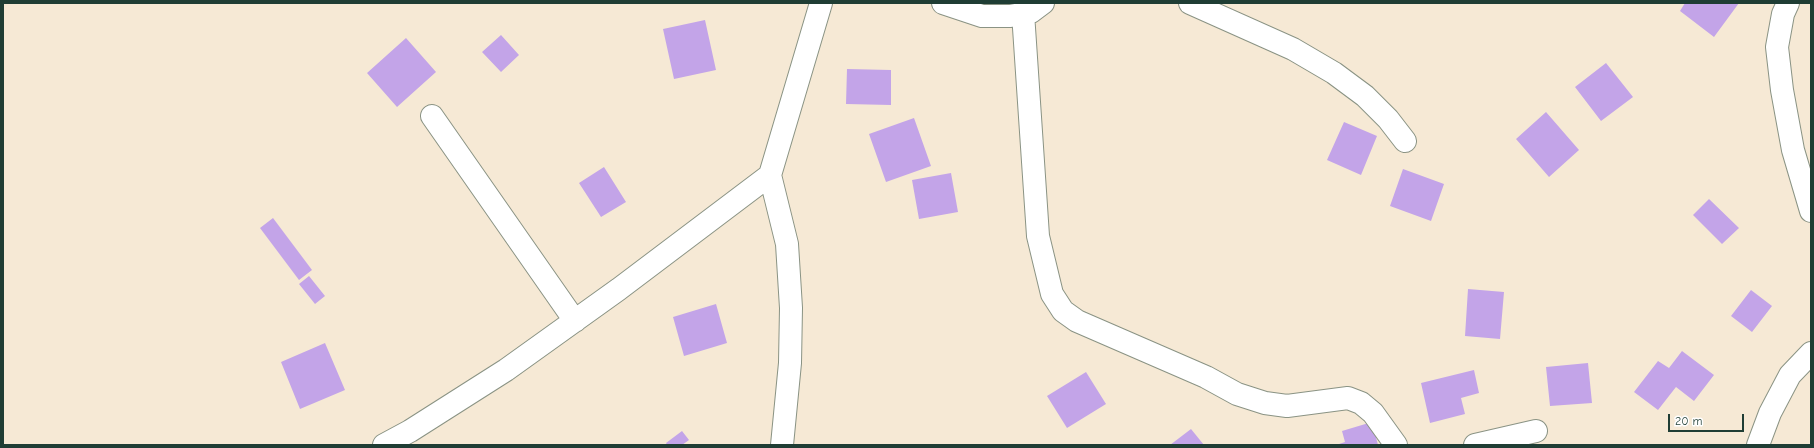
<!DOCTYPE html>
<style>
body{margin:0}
#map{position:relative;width:1814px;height:448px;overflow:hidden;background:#f6e9d5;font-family:"Comic Neue",sans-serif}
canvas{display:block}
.frame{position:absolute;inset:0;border:4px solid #1f3d34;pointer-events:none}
.scale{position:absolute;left:1668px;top:414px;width:76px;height:18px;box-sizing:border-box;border:2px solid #1f3d34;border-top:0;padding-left:5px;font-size:12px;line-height:14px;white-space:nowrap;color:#1f3d34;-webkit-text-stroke:3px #fff;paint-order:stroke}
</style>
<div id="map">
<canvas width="1814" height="448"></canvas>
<div class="frame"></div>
<div class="scale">20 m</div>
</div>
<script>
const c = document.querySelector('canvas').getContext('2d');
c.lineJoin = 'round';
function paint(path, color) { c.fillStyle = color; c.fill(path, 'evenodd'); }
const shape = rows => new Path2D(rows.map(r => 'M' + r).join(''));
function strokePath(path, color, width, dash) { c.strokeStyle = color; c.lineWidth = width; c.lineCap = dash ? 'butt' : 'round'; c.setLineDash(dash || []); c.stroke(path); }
paint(shape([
 [1685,3,1739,3,1714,37,1680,11],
 [705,20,716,70,674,79,663,29],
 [501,35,519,55,501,72,482,52],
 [406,38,436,72,397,107,367,73],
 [1606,63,1633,97,1601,121,1575,87],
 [847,69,891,70,891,105,846,104],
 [1546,112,1579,150,1549,177,1516,139],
 [914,118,931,166,886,182,869,134],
 [1344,122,1377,136,1361,175,1327,160],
 [604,167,626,202,601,217,579,183],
 [1403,169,1444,184,1431,221,1390,206],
 [951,173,958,212,919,219,912,180],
 [1709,199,1739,228,1722,244,1693,215],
 [273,218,312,270,299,280,260,228],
 [309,276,325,296,315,304,299,284],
 [1468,289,1504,292,1500,339,1465,336],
 [1751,290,1772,306,1752,332,1731,316],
 [716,304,727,343,684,356,673,317],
 [325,343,345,390,300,409,281,362],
 [1682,351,1714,375,1694,401,1676,387,1658,410,1634,392,1658,361,1669,368],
 [1588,363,1592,403,1550,406,1546,367],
 [1474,370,1479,393,1461,398,1465,414,1430,423,1421,383],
 [1086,372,1106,404,1067,428,1047,396],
 [1372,422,1378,445,1336,445,1345,442,1342,431],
 [1191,429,1204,445,1170,445],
 [682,431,689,440,682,445,667,445,666,443]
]), '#c3a4e8');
const minor = shape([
 [943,3,982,16,1010,16,1031,12,1043,3],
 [1190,3,1293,49,1334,73,1365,96,1388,119,1405,141],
 [1788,3,1783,14,1777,47,1782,90,1793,150,1811,211],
 [1023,13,1038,236,1052,294,1063,311,1077,321,1206,377,1237,394,1265,403,1287,406,1348,398,1361,403,1373,413,1396,445],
 [432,116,575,321],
 [384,445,410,431,506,370,619,289,770,175],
 [782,445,790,363,791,308,787,244,770,175,821,3],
 [1475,445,1536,431],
 [1758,445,1770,413,1790,375,1811,353]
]);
strokePath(minor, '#8a9384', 24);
strokePath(minor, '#fff', 22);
</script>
